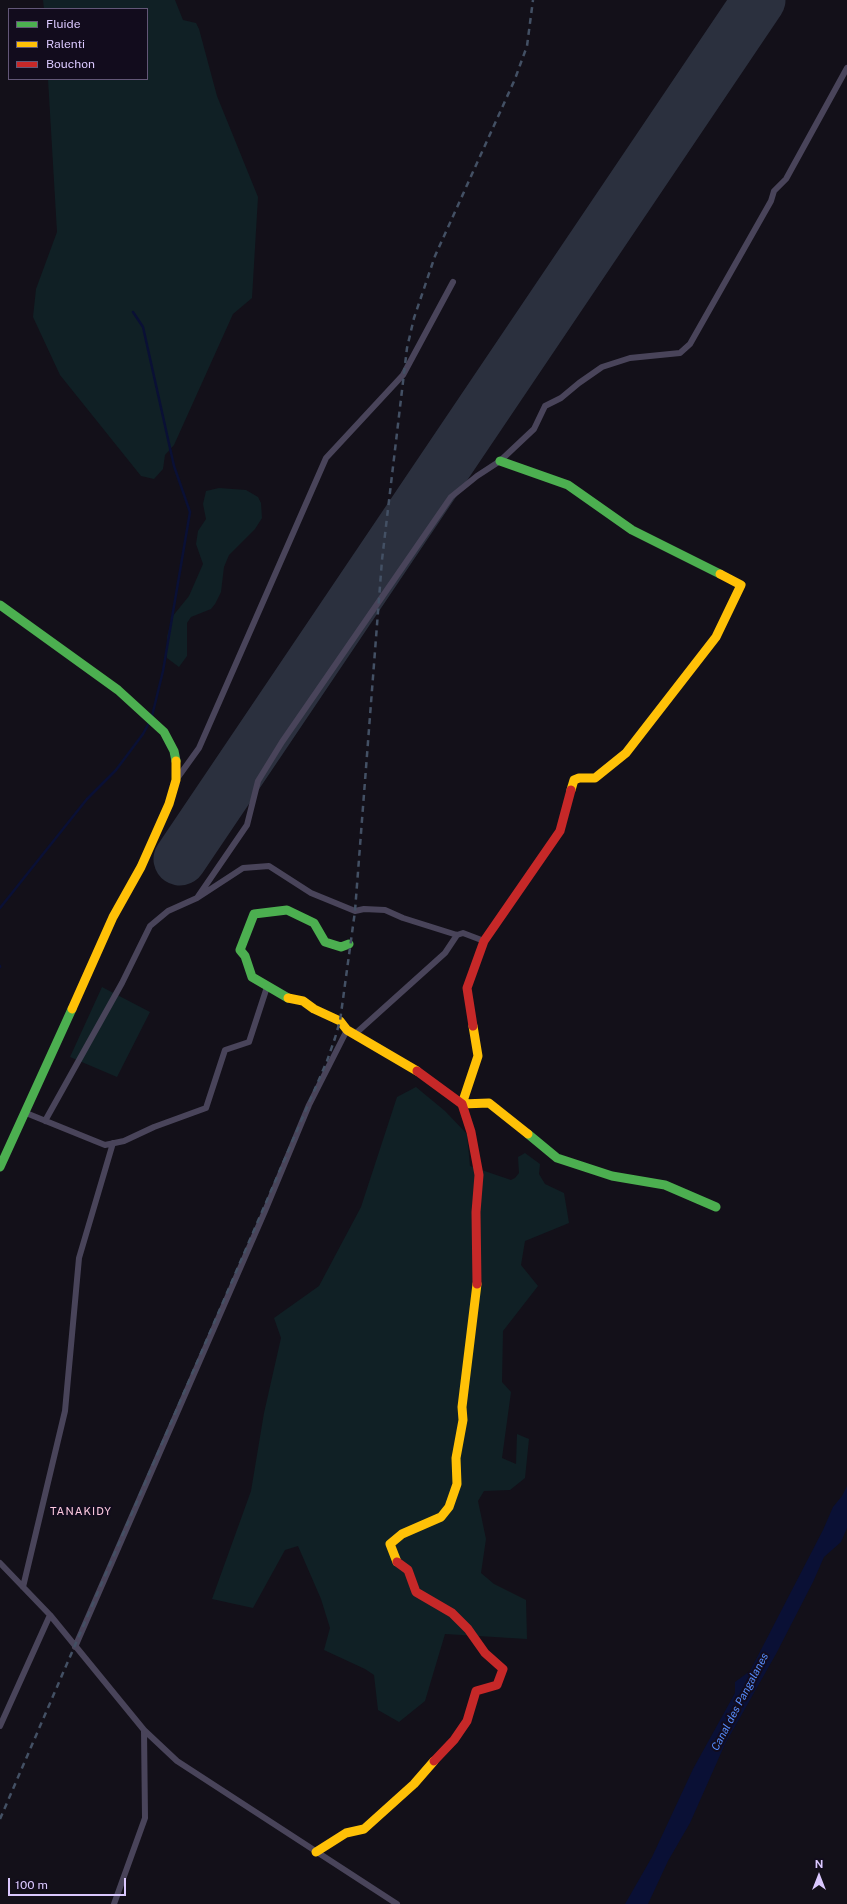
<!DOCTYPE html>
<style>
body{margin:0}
#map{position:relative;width:847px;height:1904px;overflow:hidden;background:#131019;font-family:"Public Sans",sans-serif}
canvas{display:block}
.legend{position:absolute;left:8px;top:8px;width:140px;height:72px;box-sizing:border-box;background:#120c1d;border:1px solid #625777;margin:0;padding:5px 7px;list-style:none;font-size:12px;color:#dac8fe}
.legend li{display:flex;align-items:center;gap:8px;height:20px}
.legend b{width:20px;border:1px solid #625777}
.north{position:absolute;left:799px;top:1856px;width:40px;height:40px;-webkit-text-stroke:3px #120c1d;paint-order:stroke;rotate:0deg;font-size:11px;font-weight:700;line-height:16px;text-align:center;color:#dac8fe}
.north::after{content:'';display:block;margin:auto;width:14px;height:18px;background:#dac8fe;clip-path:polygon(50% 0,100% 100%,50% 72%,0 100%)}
.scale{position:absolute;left:8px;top:1878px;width:118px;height:18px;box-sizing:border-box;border:2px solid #dac8fe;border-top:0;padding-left:5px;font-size:12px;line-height:14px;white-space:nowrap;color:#dac8fe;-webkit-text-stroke:3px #120c1d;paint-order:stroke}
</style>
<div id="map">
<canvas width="847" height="1904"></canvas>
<ul class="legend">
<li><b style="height:5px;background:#4caf50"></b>Fluide</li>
<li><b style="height:5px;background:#ffc107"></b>Ralenti</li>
<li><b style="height:5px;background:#c62828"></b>Bouchon</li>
</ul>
<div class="north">N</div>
<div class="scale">100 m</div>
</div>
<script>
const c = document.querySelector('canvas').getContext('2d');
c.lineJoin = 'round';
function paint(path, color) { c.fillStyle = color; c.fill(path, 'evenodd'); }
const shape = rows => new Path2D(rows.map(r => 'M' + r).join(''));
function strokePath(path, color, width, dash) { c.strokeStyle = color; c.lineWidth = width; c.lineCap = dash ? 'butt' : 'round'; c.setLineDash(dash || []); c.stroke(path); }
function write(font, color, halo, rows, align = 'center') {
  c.font = font + ' "Public Sans",sans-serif'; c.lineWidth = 4; c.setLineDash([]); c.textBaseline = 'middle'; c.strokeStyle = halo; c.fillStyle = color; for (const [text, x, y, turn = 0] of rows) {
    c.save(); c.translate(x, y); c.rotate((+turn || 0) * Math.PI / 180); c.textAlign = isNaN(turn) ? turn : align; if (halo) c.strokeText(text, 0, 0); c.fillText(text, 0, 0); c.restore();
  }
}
paint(shape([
 [43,0,175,0,183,20,196,23,199,29,217,96,258,197,252,298,233,314,174,445,165,455,163,469,154,479,141,476,60,375,33,317,36,289,57,232,48,79,147,79,147,9,44,9],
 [219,488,246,490,258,497,261,503,262,518,255,529,229,555,224,567,221,592,215,604,211,609,191,617,187,623,187,656,179,667,167,658,167,637,172,617,189,596,203,564,196,544,198,531,206,519,203,504,206,491],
 [102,987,150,1012,117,1077,70,1057],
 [416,1087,445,1111,467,1134,470,1166,511,1180,515,1178,519,1173,518,1157,525,1153,540,1164,539,1174,545,1184,564,1193,569,1223,525,1241,521,1265,538,1286,503,1331,502,1382,511,1392,502,1458,516,1464,517,1434,529,1439,525,1478,510,1490,484,1491,478,1501,486,1539,481,1573,494,1584,526,1600,527,1639,445,1634,425,1701,399,1722,378,1710,374,1675,365,1669,324,1650,330,1628,321,1599,298,1546,285,1550,253,1608,212,1599,251,1491,264,1413,281,1338,274,1318,319,1286,361,1207,397,1097]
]), '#102025');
paint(shape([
 [847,1486,847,1528,841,1542,824,1557,813,1582,776,1654,725,1744,690,1823,668,1861,648,1904,625,1904,652,1857,693,1769,735,1693,735,1682,750,1671,823,1530,833,1507,842,1496]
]), '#0a1035');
strokePath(shape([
 [133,312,143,327,174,466,190,512,163,671,152,716],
 [0,908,87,799,116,770,143,734,150,721],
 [0,966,0,967]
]), '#0a1035', 2.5);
strokePath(shape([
 [180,859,759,0]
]), '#2b303e', 53);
strokePath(shape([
 [176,780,199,748,326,458,403,375,453,282],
 [197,898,247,825,258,781,282,742,451,497,477,476,500,461,534,429,545,406,561,398,579,383,602,367,630,358,680,353,690,344,771,201,774,191,786,179,847,68],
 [355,1034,445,953,457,935],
 [26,1113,105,1145,124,1141,154,1127,206,1108,225,1050,249,1042,267,987],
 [45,1121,122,983,150,926,168,911,197,898,243,868,269,866,311,893,355,911,364,909,385,910,403,918,457,935,463,933,484,941],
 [0,1563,50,1615,144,1730,177,1761,397,1904],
 [23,1587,65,1411,79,1258,113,1143],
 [75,1647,265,1211,309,1105,347,1030],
 [0,1726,50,1615],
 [114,1904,145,1818,144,1730]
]), '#49445a', 6);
strokePath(shape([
 [500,461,568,485,632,530,720,574],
 [0,605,118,690,164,732,174,751,176,761],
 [288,998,252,977,245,956,240,950,254,914,287,910,314,923,325,942,341,947,349,944],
 [528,1134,557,1158,612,1176,665,1185,716,1207],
 [0,1167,72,1009]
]), '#4caf50', 9);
strokePath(shape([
 [571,790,574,780,579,778,595,778,626,753,716,637,741,585,720,574],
 [288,998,303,1001,314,1009,340,1021,347,1030,417,1071],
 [72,1009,113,917,141,867,169,804,176,780,176,761],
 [473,1026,478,1056,462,1104,489,1103,528,1134],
 [397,1562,390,1544,402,1534,441,1517,449,1507,457,1484,456,1458,463,1420,462,1407,477,1284],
 [316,1852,346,1833,364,1829,414,1784,434,1761]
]), '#ffc107', 9);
strokePath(shape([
 [473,1026,467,988,484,941,560,831,571,790],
 [417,1071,462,1104,471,1132,479,1175,476,1212,477,1284],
 [397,1562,408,1570,416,1592,452,1613,468,1629,485,1653,503,1669,497,1685,476,1691,467,1721,454,1740,434,1761]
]), '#c62828', 9);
strokePath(shape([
 [0,1819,327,1061,335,1038,340,1021,355,911,382,560,407,348,414,318,435,256,515,79,527,46,533,0]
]), '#435064', 2.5, [6, 5]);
c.letterSpacing = '1px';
write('11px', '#fecae0', '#120c1d', [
 ["TANAKIDY",81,1512]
]);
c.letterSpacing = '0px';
write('italic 11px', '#578dfd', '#120c1d', [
 ["Canal des Pangalanes",740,1702,-62]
]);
</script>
